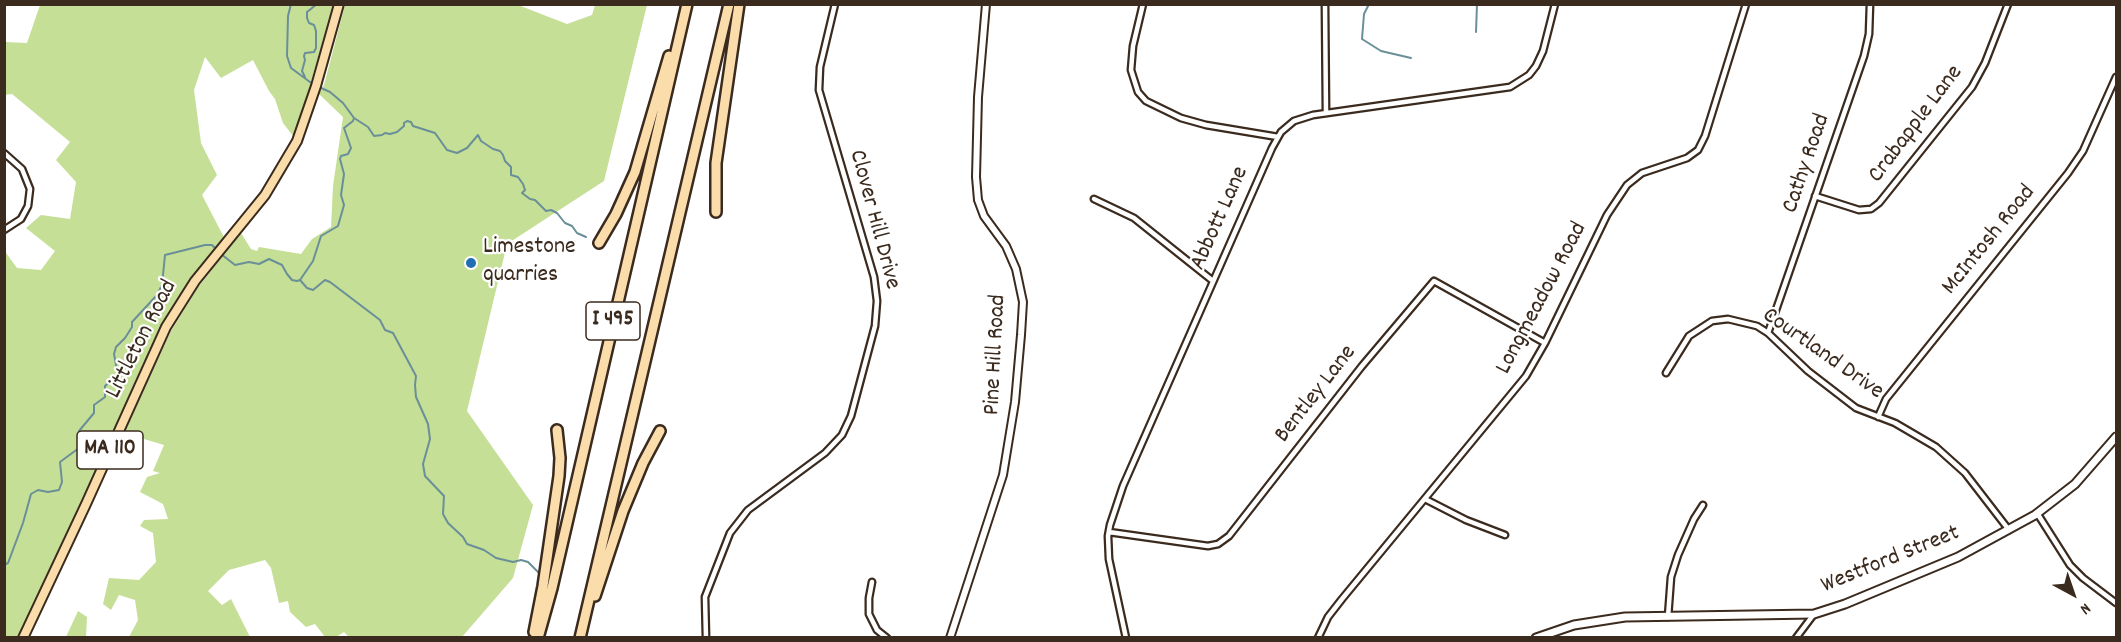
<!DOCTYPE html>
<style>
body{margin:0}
#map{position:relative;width:2121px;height:642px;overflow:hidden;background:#fff;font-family:Dekko,sans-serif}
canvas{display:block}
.frame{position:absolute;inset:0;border:6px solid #3b2a1e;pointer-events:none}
.north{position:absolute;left:2043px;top:564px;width:60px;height:60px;-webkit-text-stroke:4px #fff;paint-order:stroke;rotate:140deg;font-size:16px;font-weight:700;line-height:24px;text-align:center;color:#3b2a1e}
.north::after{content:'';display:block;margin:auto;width:21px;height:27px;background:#3b2a1e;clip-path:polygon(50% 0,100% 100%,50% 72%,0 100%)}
</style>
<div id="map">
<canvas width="2121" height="642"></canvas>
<div class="frame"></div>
<div class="north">N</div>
</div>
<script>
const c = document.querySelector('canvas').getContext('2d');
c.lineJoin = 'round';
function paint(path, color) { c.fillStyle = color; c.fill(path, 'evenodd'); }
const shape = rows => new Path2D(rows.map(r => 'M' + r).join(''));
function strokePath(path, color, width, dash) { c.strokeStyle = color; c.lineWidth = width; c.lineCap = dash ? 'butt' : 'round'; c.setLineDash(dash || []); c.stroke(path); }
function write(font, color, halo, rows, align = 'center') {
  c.font = font + ' Dekko,sans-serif'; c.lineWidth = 4.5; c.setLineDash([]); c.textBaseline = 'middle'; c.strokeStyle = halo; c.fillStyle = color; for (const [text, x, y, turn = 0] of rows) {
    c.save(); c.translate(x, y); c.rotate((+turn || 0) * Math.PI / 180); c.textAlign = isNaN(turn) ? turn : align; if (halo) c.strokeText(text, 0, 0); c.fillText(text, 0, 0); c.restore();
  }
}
paint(shape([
 [40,5,333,5,311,82,316,86,297,141,283,123,275,99,269,91,253,60,221,78,205,57,194,90,201,143,217,175,202,195,227,243,175,312,23,638,4,637,4,250,17,268,41,270,55,251,26,228,41,215,70,219,76,182,56,160,70,142,12,94,5,95,5,42,27,43],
 [345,5,518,5,567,24,592,15,595,5,647,5,604,181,507,244,467,411,533,505,513,578,462,637,349,637,344,632,336,637,325,637,315,624,306,627,290,612,288,601,279,603,271,568,265,560,229,570,208,591,222,605,231,599,250,637,129,637,138,620,135,600,119,595,111,610,103,604,109,578,139,580,156,562,153,533,140,526,144,520,168,519,163,504,140,492,147,477,160,473,153,471,164,445,124,433,171,331,199,286,241,233,251,249,257,251,259,247,301,254,312,239,331,227,333,186,343,117,319,94,324,85],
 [78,611,87,617,86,637,66,637]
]), '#c5df96');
strokePath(shape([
 [291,4,288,16,287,56,291,68,314,85],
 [1369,4,1364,14,1362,39,1381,51,1411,58],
 [1476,32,1477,4],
 [305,77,302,71,305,60,304,56,305,53,314,52,316,48,316,31,314,25,309,23,307,18,307,12,317,4],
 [354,118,368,127,374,136,382,135,385,133,390,134,397,132,404,126,404,123,407,121,411,122,413,126,435,133,447,150,457,153,467,148,478,135,481,141,493,149,500,151,503,155,505,161,511,167,511,175,518,177,523,184,525,190,522,193,530,199,535,200,546,211,551,210,557,213,565,223,572,226,577,233,586,237],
 [221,254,235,265,249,262,259,264,269,259,282,265,287,274,292,280,297,281,300,280,313,261,321,236,338,226,344,205,341,195,344,174,340,159,341,156,348,154,351,148,344,128,353,121,354,118,343,103,330,92,319,87],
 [300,280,307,288,313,290,325,280,330,282,380,320,385,330,393,333,416,376,415,385,416,397,428,424,430,439,423,464,425,476,444,496,443,514,448,523,463,537,467,544,484,550,496,558,513,562,521,560,528,562,539,573],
 [4,565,8,563,23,523,31,494,38,490,48,492,59,490,62,482,60,462,79,448,79,431,94,413,94,405,105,397,105,386,118,375,114,354,116,347,125,338,132,327,132,322,157,295,162,285,165,255,205,245,212,245,217,250]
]), '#6a8f98', 2);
const minor = shape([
 [1143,4,1133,46,1131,70,1138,92,1146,101,1181,118,1206,125,1278,137],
 [1325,4,1326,113],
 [4,153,22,169,30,189,28,206,21,219,4,230],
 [1815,196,1859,210,1871,209,1879,203,1972,87,1985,63,2008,4],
 [1094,199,1134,218,1213,281],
 [1768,333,1864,56,1869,34,1870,4],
 [1666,373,1689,336,1712,321,1728,319,1757,326,1768,333,1808,371,1856,408,1895,423,1936,447,1965,473,2009,530],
 [1878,417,1886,399,2068,173,2083,151,2116,77],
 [1425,499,1466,520,1505,535],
 [2037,513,2070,565,2083,578,2116,603],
 [1109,532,1208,546,1218,544,1229,536,1362,366,1434,281,1545,343],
 [872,582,869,598,869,614,877,630,887,638],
 [1668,617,1671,577,1678,555,1694,519,1703,505],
 [706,638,705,597,730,533,748,510,825,453,842,435,851,416,875,326,877,301,874,277,819,90,820,67,835,4],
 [1126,638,1109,559,1108,536,1110,525,1123,486,1272,148,1281,132,1294,121,1313,115,1510,87,1529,75,1536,66,1543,51,1555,4],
 [1318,638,1328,617,1342,599,1526,376,1545,343,1607,215,1627,185,1642,173,1687,158,1698,150,1705,136,1746,4],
 [1796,638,1814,614]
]);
const tertiary = shape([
 [950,638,1003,475,1015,402,1021,335,1023,302,1016,269,1006,246,984,216,978,200,976,177,978,97,986,4]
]);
const secondary = shape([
 [1536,638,1574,625,1625,617,1814,614,1845,604,1958,557,2035,515,2075,484,2116,437]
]);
const primary = shape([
 [23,638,86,504,166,327,195,281,265,195,297,141,316,86,339,4]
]);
const motorway = shape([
 [716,212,716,163,739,4],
 [599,243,616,214,635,172,669,56],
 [595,596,623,511,643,463,660,431],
 [534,632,543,586,559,476,560,458,557,430],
 [538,638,552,588,687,4],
 [580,638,729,4]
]);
strokePath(minor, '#3b2a1e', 9);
strokePath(tertiary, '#3b2a1e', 10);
strokePath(secondary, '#3b2a1e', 11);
strokePath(primary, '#3b2a1e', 12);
strokePath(motorway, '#3b2a1e', 14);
strokePath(minor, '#fff', 4.5);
strokePath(tertiary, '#fff', 6);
strokePath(secondary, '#fff', 7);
strokePath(primary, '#faddab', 8);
strokePath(motorway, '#faddab', 9);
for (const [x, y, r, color] of [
 [471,263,6,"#1f6fb2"]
]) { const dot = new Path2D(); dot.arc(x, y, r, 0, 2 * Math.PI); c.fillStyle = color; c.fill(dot); strokePath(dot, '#fff', 2); }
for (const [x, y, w] of [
 [613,321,54],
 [110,450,66]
]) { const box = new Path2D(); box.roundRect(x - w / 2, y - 19, w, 38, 4.5); c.fillStyle = '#fff'; c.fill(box); strokePath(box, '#3b2a1e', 1.5); }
write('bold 22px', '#3b2a1e', null, [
 ["I 495",613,321],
 ["MA 110",110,450]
]);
write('24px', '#3b2a1e', '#fff', [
 ["Crabapple Lane",1917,125,-53],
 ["Cathy Road",1808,164,-71],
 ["Abbott Lane",1221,219,-66],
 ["Clover Hill Drive",873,220,75],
 ["McIntosh Road",1990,241,-51],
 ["Longmeadow Road",1543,299,-62],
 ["Littleton Road",143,340,-63],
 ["Pine Hill Road",997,355,-87],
 ["Courtland Drive",1822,355,35],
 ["Bentley Lane",1317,395,-52],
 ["Westford Street",1891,561,-22]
]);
write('24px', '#3b2a1e', '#fff', [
 ["Limestone",483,249],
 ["quarries",483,277]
], 'left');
</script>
